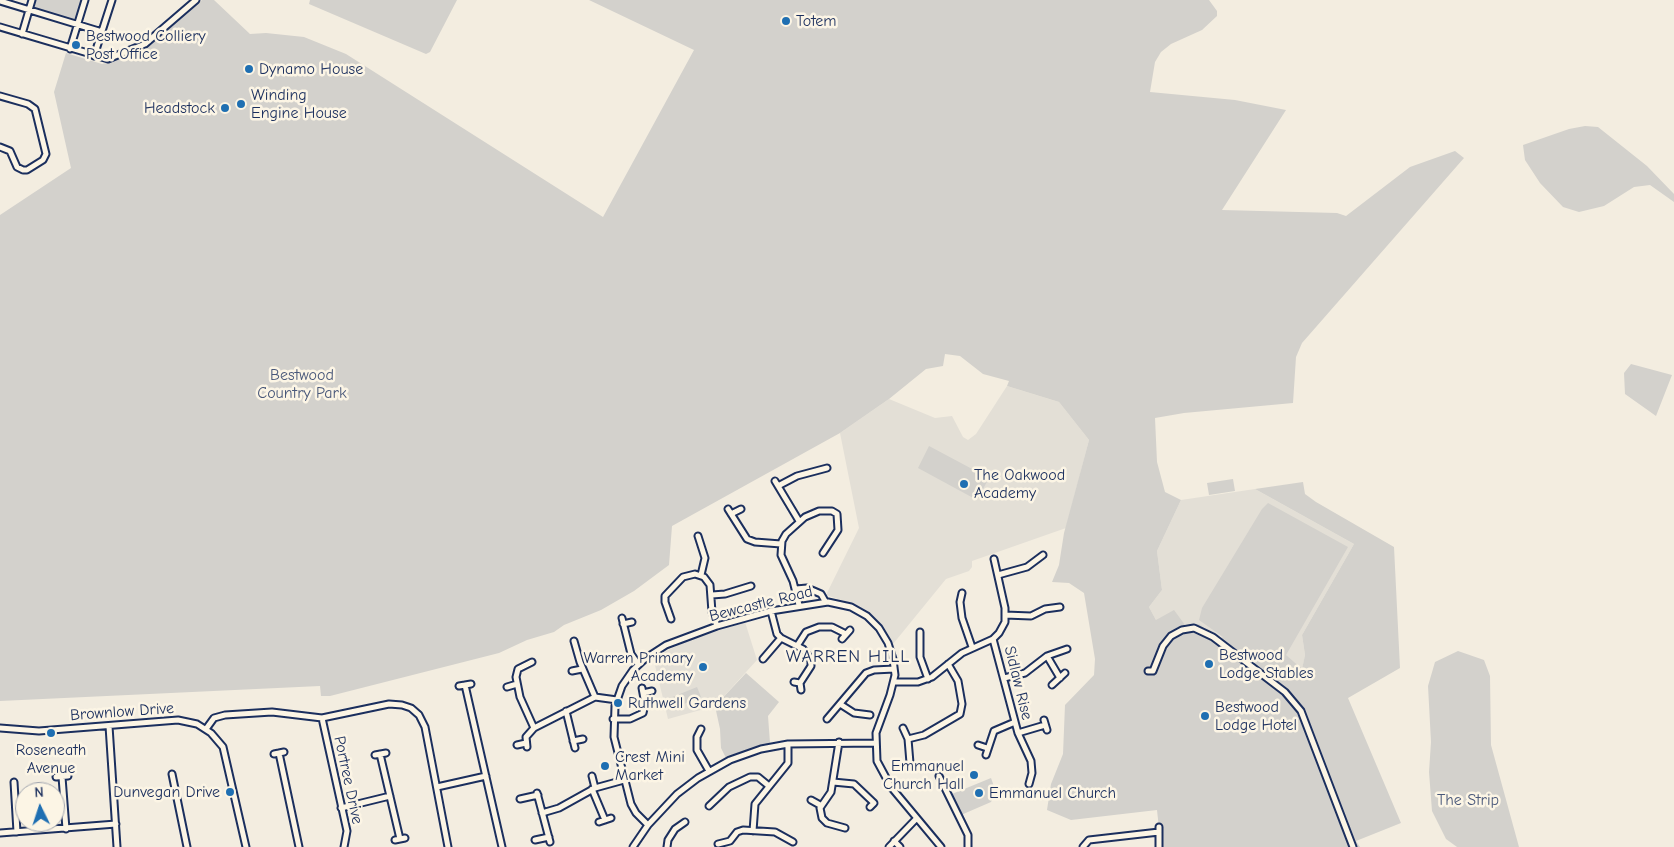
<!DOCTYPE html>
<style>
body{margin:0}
#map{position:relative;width:1674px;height:847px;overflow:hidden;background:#f3ede0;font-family:"Comic Neue",sans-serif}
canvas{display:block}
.north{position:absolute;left:15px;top:782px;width:50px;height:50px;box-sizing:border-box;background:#fcf5e5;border:1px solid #a2a6af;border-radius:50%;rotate:356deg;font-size:14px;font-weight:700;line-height:20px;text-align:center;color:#1b2f5e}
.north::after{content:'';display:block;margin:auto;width:18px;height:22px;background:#1f6fb2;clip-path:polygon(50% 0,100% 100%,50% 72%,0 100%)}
</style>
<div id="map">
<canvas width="1674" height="847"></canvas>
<div class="north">N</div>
</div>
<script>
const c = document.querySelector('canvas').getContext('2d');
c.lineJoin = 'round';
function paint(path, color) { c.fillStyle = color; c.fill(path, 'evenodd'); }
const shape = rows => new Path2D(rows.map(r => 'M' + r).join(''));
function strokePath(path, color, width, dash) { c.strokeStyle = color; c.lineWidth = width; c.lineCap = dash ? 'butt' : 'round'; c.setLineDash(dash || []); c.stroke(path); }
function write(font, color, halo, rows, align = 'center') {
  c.font = font + ' "Comic Neue",sans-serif'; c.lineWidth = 5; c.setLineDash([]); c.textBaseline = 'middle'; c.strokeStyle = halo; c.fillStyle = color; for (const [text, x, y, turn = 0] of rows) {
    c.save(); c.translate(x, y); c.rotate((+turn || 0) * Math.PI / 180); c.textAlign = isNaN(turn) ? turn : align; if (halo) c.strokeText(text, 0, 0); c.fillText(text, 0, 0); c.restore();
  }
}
paint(shape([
 [1007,386,1059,402,1089,440,1066,528,972,561,972,567,969,571,946,579,893,644,882,626,866,612,853,604,826,595,859,528,840,433,889,399,935,418,952,416,963,437,968,440,976,434],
 [1255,489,1354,544,1302,635,1305,655,1302,670,1280,684,1213,634,1200,626,1156,620,1149,607,1162,590,1157,551,1181,500],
 [745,622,757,660,715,706,668,719,653,657,692,639]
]), '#e3dfd6');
paint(shape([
 [34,0,83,0,75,22,33,9],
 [202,0,214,0,250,34,266,33,304,37,346,54,603,217,694,50,589,0,1209,0,1217,11,1217,16,1202,30,1171,44,1161,52,1155,62,1150,92,1235,100,1286,110,1222,210,1337,213,1346,216,1410,167,1455,151,1464,158,1302,343,1296,357,1293,403,1184,413,1155,418,1157,462,1165,492,1181,500,1157,551,1162,590,1149,607,1156,620,1174,610,1185,625,1199,624,1221,639,1223,637,1199,620,1202,608,1262,509,1268,503,1348,547,1286,655,1302,669,1305,655,1302,635,1354,544,1255,489,1303,482,1305,494,1316,502,1394,547,1400,668,1348,698,1401,823,1356,841,1360,847,1161,847,1157,810,1071,820,1047,810,1051,784,1063,754,1065,705,1094,675,1095,659,1084,593,1069,583,1052,582,1059,565,1064,533,1089,440,1059,402,1007,386,1009,381,983,374,960,356,945,354,943,366,926,369,889,399,840,433,672,526,669,565,634,591,601,610,564,625,554,632,527,640,499,653,330,696,321,696,320,686,0,701,0,215,71,168,54,92,66,53,102,64,125,58,148,47],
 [310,0,457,0,430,52,426,54,309,4],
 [1585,126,1598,127,1647,166,1674,194,1674,202,1650,185,1634,187,1604,206,1579,212,1563,207,1540,183,1525,160,1523,145,1569,129],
 [1631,364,1672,375,1656,416,1625,394,1624,373],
 [929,446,989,478,977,500,918,468],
 [1233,479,1235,491,1209,495,1207,483],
 [1458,651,1484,660,1490,676,1491,745,1519,847,1457,847,1446,839,1432,811,1429,772,1431,742,1428,686,1435,662],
 [746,673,779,702,768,716,770,743,726,758,721,748,720,729,715,706],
 [697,687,701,697,674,708,670,698],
 [991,778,996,792,991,802,961,815,952,794]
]), '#d3d1cc');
const minor = shape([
 [0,1,102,32],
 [0,27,108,59,145,44,196,0],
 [22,34,32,0],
 [70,49,85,0],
 [94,56,112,0],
 [0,96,28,104,35,109,46,154,43,160,27,170,23,170,17,167,10,151,0,147],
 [775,481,799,521],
 [778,486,797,476,827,468],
 [728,509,747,539,755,542,781,544],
 [731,514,741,509],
 [698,536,705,558,701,575],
 [998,575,1027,567,1043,555],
 [796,589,807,588,821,594,825,601],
 [962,593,960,602,962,618,972,647],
 [712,595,725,594,751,586],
 [799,605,793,581,781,555,782,541,786,534,805,517,819,511,832,511,837,514,838,530,823,553],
 [771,611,777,634,781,638,803,649,811,660,811,666,800,683],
 [1005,615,1031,616,1045,609,1060,607],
 [622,618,631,654,638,664],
 [671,619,665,602,665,596,683,577,695,574,704,577,710,585,712,612,717,626],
 [623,624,632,622],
 [920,632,920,657,928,679],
 [842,639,850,630],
 [993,639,1018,733,1031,761,1032,773,1029,784],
 [574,641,580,662,595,697],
 [797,646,806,632,819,627,832,627,846,634],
 [1047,656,1060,678],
 [763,659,781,638],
 [532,662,518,669,516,677,520,697,534,728],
 [572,671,582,669],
 [1148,671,1153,671,1163,646,1171,636,1182,630,1194,628,1213,637,1285,692,1301,711,1353,847],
 [1004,678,1025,673,1047,656,1067,649],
 [794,682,800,683,801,690],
 [894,682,918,682,932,677,962,653,993,639,999,633,1005,622,1005,608,994,559],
 [465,685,502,847],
 [1052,685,1065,673],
 [459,686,471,684],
 [507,687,517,684],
 [643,693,652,691],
 [840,704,854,713,870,715],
 [566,711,575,748],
 [322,718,347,831,344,847],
 [613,719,630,719,643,713,645,704,642,688],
 [827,719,866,673,874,670,894,669],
 [1044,720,1047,730],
 [109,726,117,847],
 [0,728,39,731,178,720,197,724,211,733,223,747,246,847],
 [903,728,908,739,910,763],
 [206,729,214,718,225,715,272,712,322,718,389,704,402,705,411,708,419,715,425,727,448,847],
 [701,729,697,737,697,750,709,771],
 [1018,733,1045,725],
 [908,739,924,735,960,714,962,704,958,681,948,664],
 [573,741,583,739],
 [839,742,831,792,820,808,822,818,827,823,845,828],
 [517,745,526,743],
 [978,745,987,748],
 [527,747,526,737,534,728,595,697,617,700],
 [279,753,299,847],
 [274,754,284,752],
 [380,754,400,839],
 [375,755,386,753],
 [986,755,994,731,1015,722],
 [172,774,187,847],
 [592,776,595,788],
 [939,776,968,835,968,847],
 [56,777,68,776],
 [62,777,66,829],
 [14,782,17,832],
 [833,782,854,784,874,803,870,807],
 [437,787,486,776],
 [592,789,605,820],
 [537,793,550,842],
 [520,799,538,795],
 [811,800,820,805],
 [709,806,729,787,750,777,758,777,769,786],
 [341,808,390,796],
 [542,813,559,808,595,788,624,780],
 [599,822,611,818],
 [648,825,636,813,631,804,614,737,615,706,622,686,633,670,646,658,666,645,717,626,771,611,828,602,851,607,867,616,879,628,888,643,893,659,895,675,890,695,876,733,877,761,891,787,941,847],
 [1159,827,1159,847],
 [753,831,755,804,788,763,788,744],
 [0,833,116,824],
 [395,840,405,838],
 [535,840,549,837],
 [894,841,900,847],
 [718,844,730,841,737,832,743,830,775,832,793,842],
 [633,847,648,825,677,794,698,778,730,760,761,749,788,744,875,743],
 [667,847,668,840,675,829,685,822],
 [889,847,916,819],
 [1083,847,1089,840,1159,832]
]);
strokePath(minor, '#1b2f5e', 9);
strokePath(minor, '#fcf5e5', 5);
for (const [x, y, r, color] of [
 [786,21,5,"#1f6fb2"],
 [76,45,5,"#1f6fb2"],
 [249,69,5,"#1f6fb2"],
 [241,104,5,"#1f6fb2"],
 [225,108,5,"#1f6fb2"],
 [964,484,5,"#1f6fb2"],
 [1209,664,5,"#1f6fb2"],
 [703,667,5,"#1f6fb2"],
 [618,703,5,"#1f6fb2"],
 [1205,716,5,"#1f6fb2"],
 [51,733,5,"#1f6fb2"],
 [605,766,5,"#1f6fb2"],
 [974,775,5,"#1f6fb2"],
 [230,792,5,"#1f6fb2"],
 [979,793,5,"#1f6fb2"]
]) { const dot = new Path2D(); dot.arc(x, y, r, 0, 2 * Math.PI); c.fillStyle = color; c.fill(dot); strokePath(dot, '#fcf5e5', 2); }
write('16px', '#1b2f5e', '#fcf5e5', [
 ["Totem",796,21],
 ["Bestwood Colliery",86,36],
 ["Post Office",86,54],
 ["Dynamo House",259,69],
 ["Winding",251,95],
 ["Engine House",251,113],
 ["Headstock",215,108,"right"],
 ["The Oakwood",974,475],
 ["Academy",974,493],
 ["Bestwood",1219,655],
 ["Lodge Stables",1219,673],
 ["Warren Primary",693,658,"right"],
 ["Academy",693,676,"right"],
 ["Ruthwell Gardens",628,703],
 ["Bestwood",1215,707],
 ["Lodge Hotel",1215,725],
 ["Roseneath",51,750,"center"],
 ["Avenue",51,768,"center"],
 ["Crest Mini",615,757],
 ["Market",615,775],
 ["Emmanuel",964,766,"right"],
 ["Church Hall",964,784,"right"],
 ["Dunvegan Drive",220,792,"right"],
 ["Emmanuel Church",989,793]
], 'left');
write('16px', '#49587a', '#fcf5e5', [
 ["Bestwood",302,375],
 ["Country Park",302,393],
 ["The Strip",1468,800]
]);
write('16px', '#1b2f5e', '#fcf5e5', [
 ["Bewcastle Road",761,604,-14],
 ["Sidlaw Rise",1018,683,76],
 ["Brownlow Drive",122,712,-4],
 ["Portree Drive",348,780,78]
]);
c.letterSpacing = '1px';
write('18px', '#1b2f5e', '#fcf5e5', [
 ["WARREN HILL",848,657]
]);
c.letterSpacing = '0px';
</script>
